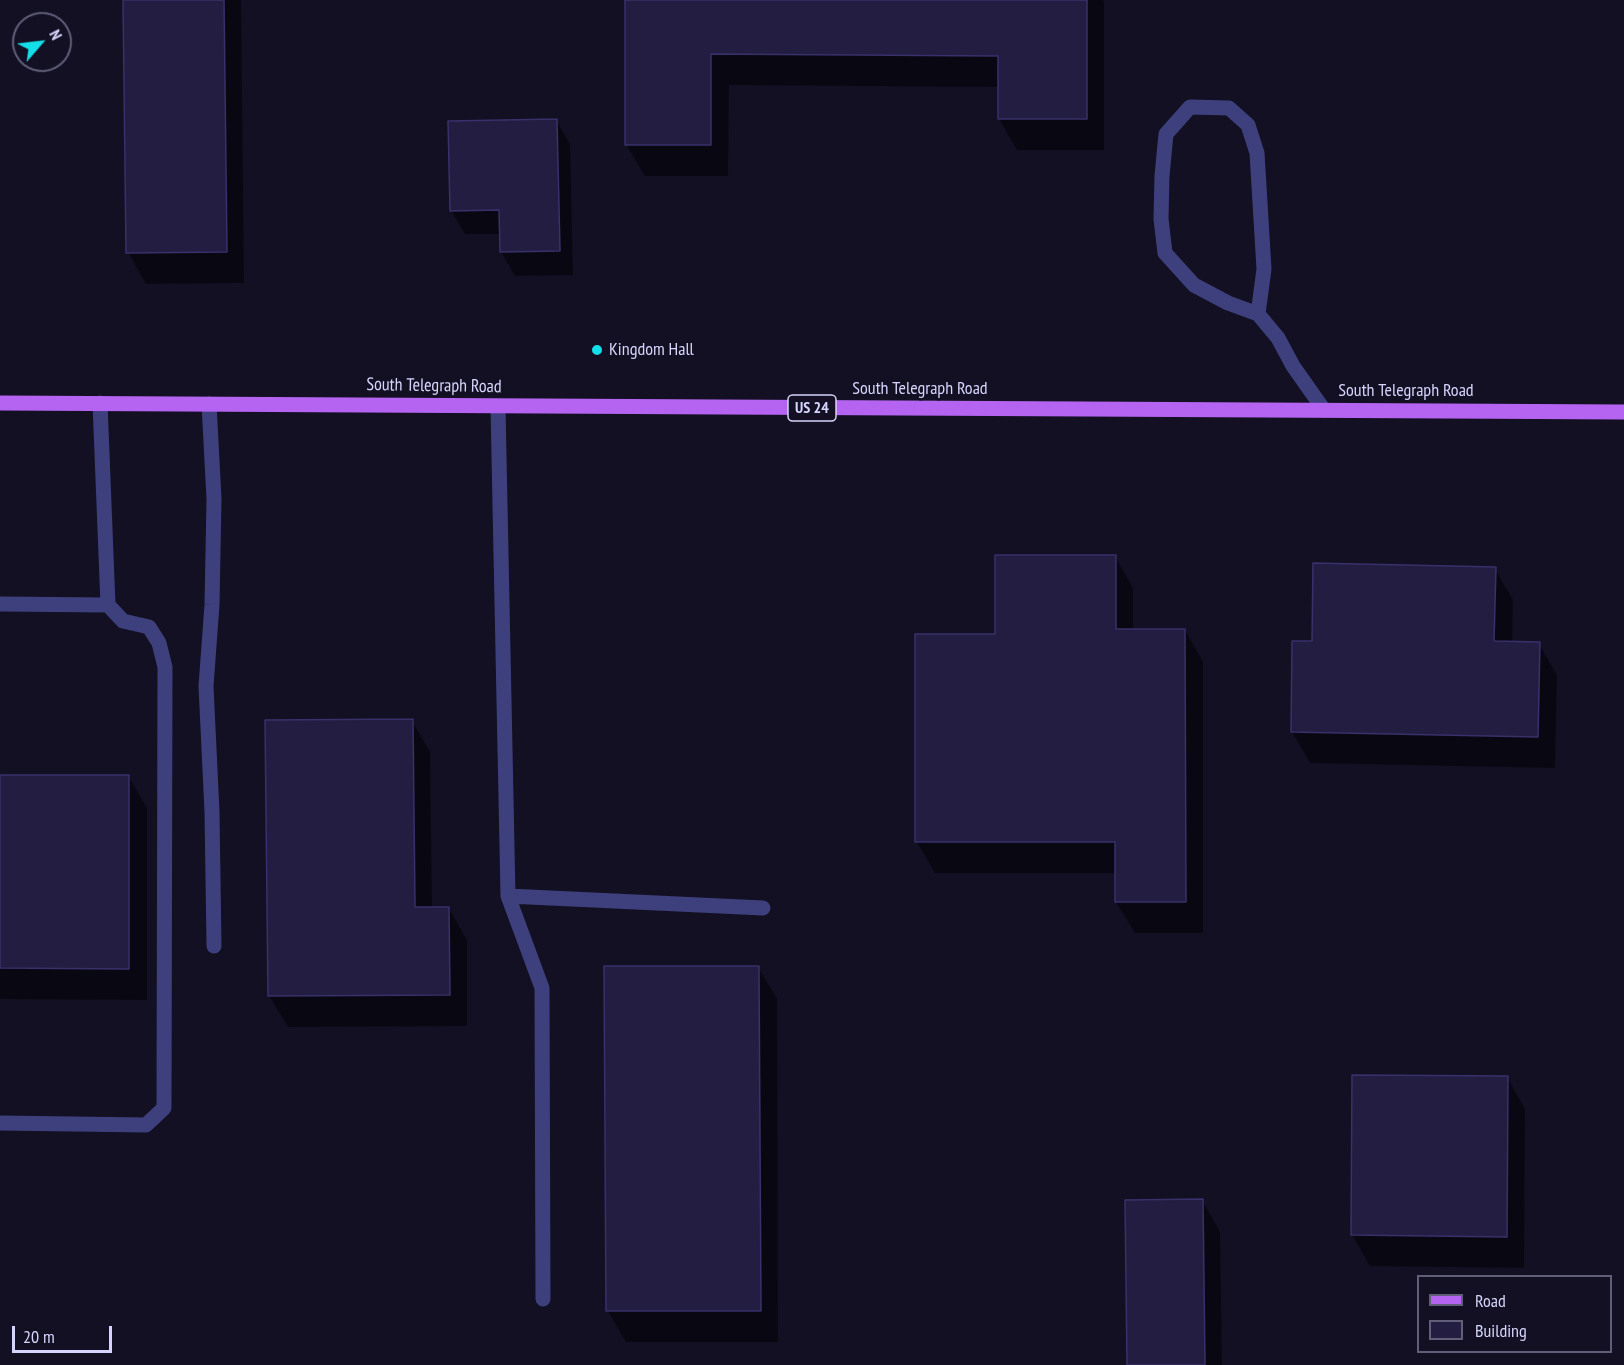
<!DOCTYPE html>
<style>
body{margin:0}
#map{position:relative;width:1624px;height:1365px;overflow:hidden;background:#121022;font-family:"PT Sans Narrow",sans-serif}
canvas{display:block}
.legend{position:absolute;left:1417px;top:1275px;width:195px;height:78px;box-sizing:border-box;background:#121022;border:2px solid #605e79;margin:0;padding:8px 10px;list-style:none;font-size:18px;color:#d6d4fc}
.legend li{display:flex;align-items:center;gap:12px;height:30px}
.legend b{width:30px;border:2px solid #605e79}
.north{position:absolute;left:12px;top:12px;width:60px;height:60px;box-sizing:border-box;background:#121022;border:2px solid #605e79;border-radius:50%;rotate:62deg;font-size:16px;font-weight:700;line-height:24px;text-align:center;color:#d6d4fc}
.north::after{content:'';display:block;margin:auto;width:21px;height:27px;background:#13dfe9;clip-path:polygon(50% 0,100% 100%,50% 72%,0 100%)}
.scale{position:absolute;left:12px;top:1326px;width:100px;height:27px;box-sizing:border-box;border:3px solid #d6d4fc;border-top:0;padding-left:8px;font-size:18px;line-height:21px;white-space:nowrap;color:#d6d4fc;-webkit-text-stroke:4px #121022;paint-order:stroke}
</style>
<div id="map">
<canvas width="1624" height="1365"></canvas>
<ul class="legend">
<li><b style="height:8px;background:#b564f2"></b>Road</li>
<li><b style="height:16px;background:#221d41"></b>Building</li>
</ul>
<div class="north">N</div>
<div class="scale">20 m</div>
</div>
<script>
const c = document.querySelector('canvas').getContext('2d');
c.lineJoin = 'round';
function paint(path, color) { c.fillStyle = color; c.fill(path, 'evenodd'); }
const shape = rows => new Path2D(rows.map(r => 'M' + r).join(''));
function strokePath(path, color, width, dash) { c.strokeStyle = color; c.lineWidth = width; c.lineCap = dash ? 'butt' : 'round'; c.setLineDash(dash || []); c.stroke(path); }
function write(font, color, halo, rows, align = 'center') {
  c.font = font + ' "PT Sans Narrow",sans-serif'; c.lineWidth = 5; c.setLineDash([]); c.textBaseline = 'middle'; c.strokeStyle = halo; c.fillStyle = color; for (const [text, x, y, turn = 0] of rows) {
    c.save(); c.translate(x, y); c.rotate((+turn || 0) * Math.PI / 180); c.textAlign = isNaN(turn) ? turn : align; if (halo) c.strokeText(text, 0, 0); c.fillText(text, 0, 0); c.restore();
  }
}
paint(shape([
 [125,0,241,0,244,283,146,284,128,252],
 [626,0,1103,0,1104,3,1104,150,1017,150,999,119,999,87,729,85,728,176,645,176,626,144],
 [556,120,570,144,573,275,515,276,501,252,501,234,465,234,451,210],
 [1115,556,1133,588,1133,631,1185,630,1203,662,1203,933,1135,933,1116,902,1116,873,935,873,917,842,997,635],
 [1495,569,1513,600,1512,643,1539,644,1557,675,1555,768,1310,763,1292,732,1313,643],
 [412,721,430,752,432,909,449,909,467,940,467,1026,288,1027,269,996,267,722],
 [0,776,129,777,147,808,147,1000,0,999],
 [758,967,777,999,778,1342,626,1342,608,1311],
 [1507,1077,1525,1109,1524,1268,1370,1266,1352,1235],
 [1202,1200,1220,1232,1222,1365,1129,1365]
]), '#0007');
const building = shape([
 [123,0,224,0,227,252,126,253,123,0],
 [625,0,1087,0,1087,119,998,119,998,56,711,54,711,145,625,145,625,0],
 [557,119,560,251,500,252,499,210,450,211,448,121,557,119],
 [995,555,1116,555,1116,629,1185,629,1186,902,1115,902,1115,842,915,842,915,634,995,634,995,555],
 [1313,563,1496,567,1494,641,1540,642,1538,737,1291,732,1292,641,1312,641,1313,563],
 [413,719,415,907,449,907,450,995,268,996,265,720,413,719],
 [0,775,129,775,129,969,0,968,0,775],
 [604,966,759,966,761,1311,606,1311,604,966],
 [1352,1075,1508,1076,1507,1237,1351,1235,1352,1075],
 [1203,1199,1205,1365,1127,1365,1125,1200,1203,1199]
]);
paint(building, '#221d41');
strokePath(building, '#39316b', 1.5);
strokePath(shape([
 [1258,314,1264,269,1257,153,1248,125,1229,108,1190,107,1166,134,1162,176,1161,219,1165,253,1194,285,1228,303,1258,314,1278,338,1293,366,1324,410],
 [209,404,214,499,212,605,206,686,212,812,214,946],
 [498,407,508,896,542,988,543,1299],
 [0,604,108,605],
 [508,896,763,908],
 [0,1123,146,1125,164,1108,165,667,159,643,149,627,123,621,108,605,100,403]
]), '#3e407d', 15);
strokePath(shape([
 [0,403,1624,412]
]), '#b564f2', 15);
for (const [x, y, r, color] of [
 [597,350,6,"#13dfe9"]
]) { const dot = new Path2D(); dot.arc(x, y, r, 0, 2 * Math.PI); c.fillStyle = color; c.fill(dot); strokePath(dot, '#121022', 2); }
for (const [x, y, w] of [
 [812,408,48]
]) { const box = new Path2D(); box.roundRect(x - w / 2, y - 13, w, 26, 4.5); c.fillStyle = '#121022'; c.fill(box); strokePath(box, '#d6d4fc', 1.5); }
write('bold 16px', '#d6d4fc', null, [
 ["US 24",812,408]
]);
write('18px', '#d6d4fc', '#121022', [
 ["Kingdom Hall",609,350]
], 'left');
write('18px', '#d6d4fc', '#121022', [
 ["South Telegraph Road",434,386,1],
 ["South Telegraph Road",920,389],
 ["South Telegraph Road",1406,391]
]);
</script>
